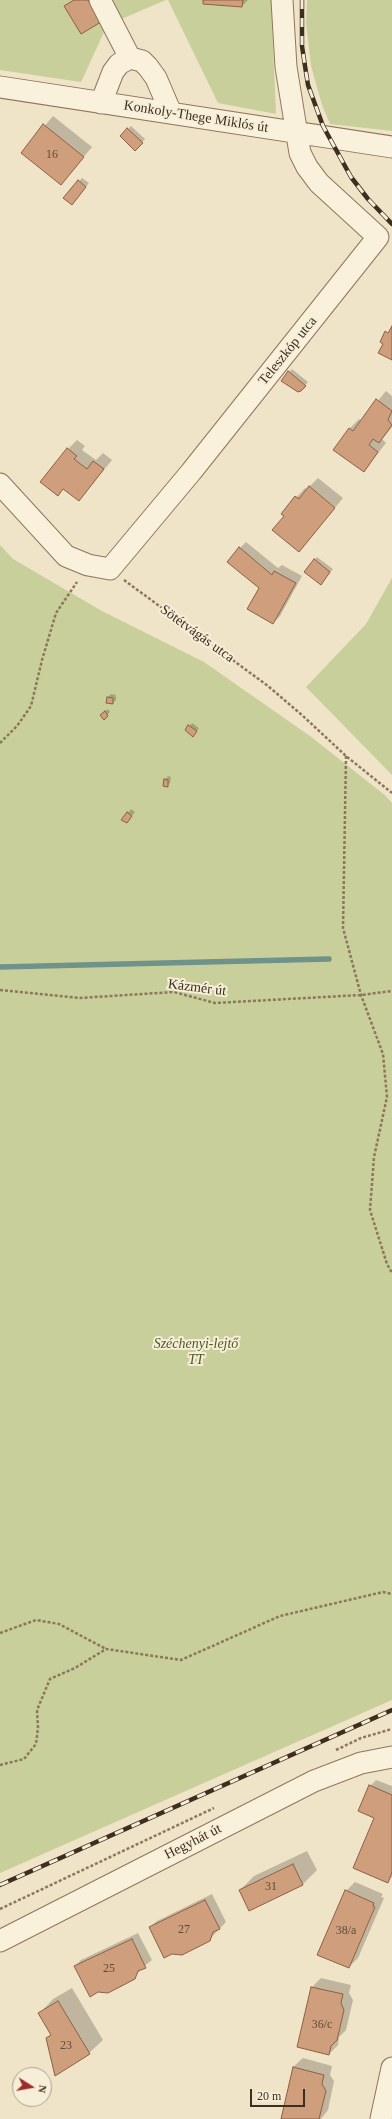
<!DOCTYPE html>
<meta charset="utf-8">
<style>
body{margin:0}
#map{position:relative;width:392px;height:2119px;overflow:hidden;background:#f0e4c8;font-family:"Times New Roman",serif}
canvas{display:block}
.north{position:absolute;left:12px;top:2067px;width:40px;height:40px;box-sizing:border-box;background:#f7eed8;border:1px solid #ada18e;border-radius:50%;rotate:101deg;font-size:11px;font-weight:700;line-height:16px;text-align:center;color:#3d2e20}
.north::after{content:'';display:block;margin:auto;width:14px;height:18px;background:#9e2a2b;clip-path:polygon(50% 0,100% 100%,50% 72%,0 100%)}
.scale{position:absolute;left:250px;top:2089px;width:55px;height:18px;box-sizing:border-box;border:2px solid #3d2e20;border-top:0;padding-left:5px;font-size:12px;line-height:14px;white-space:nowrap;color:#3d2e20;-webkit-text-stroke:3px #f7eed8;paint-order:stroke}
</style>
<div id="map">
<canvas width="392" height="2119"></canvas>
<div class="north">N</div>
<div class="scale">20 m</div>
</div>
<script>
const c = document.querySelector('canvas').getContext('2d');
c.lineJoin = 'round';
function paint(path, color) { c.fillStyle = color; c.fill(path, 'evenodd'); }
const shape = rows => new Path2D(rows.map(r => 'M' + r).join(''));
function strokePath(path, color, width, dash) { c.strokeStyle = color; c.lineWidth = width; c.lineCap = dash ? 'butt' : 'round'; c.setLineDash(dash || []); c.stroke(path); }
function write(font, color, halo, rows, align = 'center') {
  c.font = font + ' "Times New Roman",serif'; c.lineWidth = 4; c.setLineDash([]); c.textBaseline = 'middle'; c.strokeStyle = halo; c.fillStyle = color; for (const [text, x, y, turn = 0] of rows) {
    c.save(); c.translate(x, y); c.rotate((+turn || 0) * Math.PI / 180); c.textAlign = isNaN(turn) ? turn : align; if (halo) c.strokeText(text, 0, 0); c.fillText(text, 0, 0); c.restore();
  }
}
paint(shape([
 [0,0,166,0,112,23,105,30,81,82,0,70],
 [168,0,271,0,276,114,218,103],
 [307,0,392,0,392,131,330,124,322,105,311,66,306,23],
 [0,545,13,559,102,611,204,662,310,736,386,796,392,803,392,1700,0,1873],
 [392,578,392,775,306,687,366,624]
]), '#c9cf9b');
paint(shape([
 [204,0,248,0,242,6],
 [53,116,92,147,61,184,22,153],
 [131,126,145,139,135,150,121,136],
 [82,178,89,183,75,201,65,198],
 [292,369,308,382,301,390,289,372],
 [386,391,392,396,392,427,382,439,386,443,364,471,334,450,350,428,359,419,361,421],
 [77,440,85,446,82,450,96,460,103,453,112,460,79,500,64,488,58,494,68,449],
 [318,478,343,498,299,551,286,516,282,513,305,488,307,489],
 [246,542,278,568,282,565,302,576,280,616,273,623,260,588,240,548],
 [317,557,333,569,323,581,314,560],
 [111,694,116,695,116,700,113,703,108,697],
 [108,709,110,712,104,718,101,715],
 [192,723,199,728,196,732,186,730],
 [168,776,171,777,170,783,167,786,165,780],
 [131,809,135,812,127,822,123,819],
 [376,1780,392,1786,392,1877,387,1882,370,1786],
 [307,1851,317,1870,303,1884,250,1910,240,1890,254,1876],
 [355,1882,383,1894,381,1897,384,1898,358,1958,349,1967,346,1891],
 [212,1894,226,1922,209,1940,150,1927,157,1921],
 [138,1933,152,1960,142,1968,134,1978,75,1966,81,1960],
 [321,1978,351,1985,349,1993,353,2000,346,2030,339,2037,338,2045,329,2054,298,2047,312,1987],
 [72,1988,103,2040,89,2053,47,2038,52,2034,40,2013,53,1999],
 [303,2058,332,2066,330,2075,334,2081,328,2110,321,2119,282,2119,293,2067]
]), '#0003');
strokePath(shape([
 [0,967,329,959]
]), '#6f938a', 5.5);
const building = shape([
 [74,0,88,0,101,22,81,34,64,6,74,0],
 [203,0,243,0,242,7,203,4,203,0],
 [43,124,84,157,61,185,21,153,43,124],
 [127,128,143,143,135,151,120,136,127,128],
 [78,180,86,187,72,205,63,198,78,180],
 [392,326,392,360,378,353,383,344,380,342,385,331,388,333,392,326],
 [288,371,306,386,301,391,298,392,281,381,288,371],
 [376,399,392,411,388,420,392,425,379,443,373,439,369,445,378,452,364,472,333,450,349,428,353,431,376,399],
 [67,448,77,456,74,459,87,469,93,461,104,469,79,501,63,489,58,496,40,482,67,448],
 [309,486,335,508,299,552,272,530,284,516,281,514,295,496,299,499,309,486],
 [239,547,272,575,274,571,296,583,273,624,247,609,259,588,227,562,239,547],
 [314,559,330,572,321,585,304,572,314,559],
 [107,697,113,698,113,704,106,703,107,697],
 [105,711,108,716,104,720,100,715,105,711],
 [188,725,197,731,193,737,185,730,188,725],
 [164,779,168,780,168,787,163,786,164,779],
 [127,812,132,816,127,823,121,820,127,812],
 [369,1785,392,1795,392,1872,388,1883,353,1868,374,1818,358,1811,369,1785],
 [293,1864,303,1885,249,1911,239,1890,293,1864],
 [345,1890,374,1903,373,1906,375,1907,349,1968,317,1955,345,1890],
 [205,1900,220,1929,213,1932,210,1941,182,1955,172,1954,164,1958,149,1927,205,1900],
 [132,1939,146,1968,138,1971,135,1979,108,1993,98,1992,90,1997,74,1966,132,1939],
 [311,1987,343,1994,341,2003,344,2010,337,2040,331,2046,329,2055,297,2047,311,1987],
 [58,2001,90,2054,55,2076,46,2038,51,2035,38,2013,58,2001],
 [293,2067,324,2075,322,2084,326,2091,319,2119,281,2119,293,2067]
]);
paint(building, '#cf9f7d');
strokePath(building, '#8d5f41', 1);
const minor = shape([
 [100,0,130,58],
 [0,87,392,147],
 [101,103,113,72,119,64,130,58,142,61,148,67,156,78,171,113],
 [0,484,66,556,88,565,110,569,191,472,378,237,319,183,307,167,300,153,286,67,282,0],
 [0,1941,314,1781,361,1763,392,1757],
 [381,2119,392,2068]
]);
strokePath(minor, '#8d765c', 23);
strokePath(shape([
 [124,580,268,686,303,716,346,756,392,793],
 [0,743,17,726,31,706,42,660,56,613,77,582],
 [346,756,343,928,361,995,383,1054,387,1097,374,1157,370,1210,387,1264,392,1273],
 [0,990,79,998,174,992,215,1003,361,995,392,991],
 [0,1633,36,1620,59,1624,106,1649],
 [336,1750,361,1738,392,1729],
 [0,1765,24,1759,36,1744,38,1728,37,1710,50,1679,75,1668,106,1649,181,1660,280,1616,383,1592,392,1594],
 [0,1909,214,1808]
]), '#8d765c', 2.5, [3, 2]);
strokePath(minor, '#faf1dc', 21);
const rail = shape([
 [302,0,302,46,305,66,308,85,323,126,351,177,368,199,392,224],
 [0,1885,392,1710]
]);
strokePath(rail, '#3d2e20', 4.5);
strokePath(rail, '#f7eed8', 3, [9]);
write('12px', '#624a37', null, [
 ["16",52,155],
 ["31",271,1887],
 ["27",184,1930],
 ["38/a",346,1931],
 ["25",109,1969],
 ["36/c",322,2025],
 ["23",66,2046]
]);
write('14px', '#3d2e20', '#f7eed8', [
 ["Konkoly-Thege Miklós út",196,117,9],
 ["Teleszkóp utca",288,351,-51],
 ["Sötétvágás utca",197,634,36],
 ["Kázmér út",197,988,7],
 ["Hegyhát út",193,1842,-27]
]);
write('italic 14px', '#4d5a26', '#f7eed8', [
 ["Széchenyi-lejtő",196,1344],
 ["TT",196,1360]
]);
</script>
